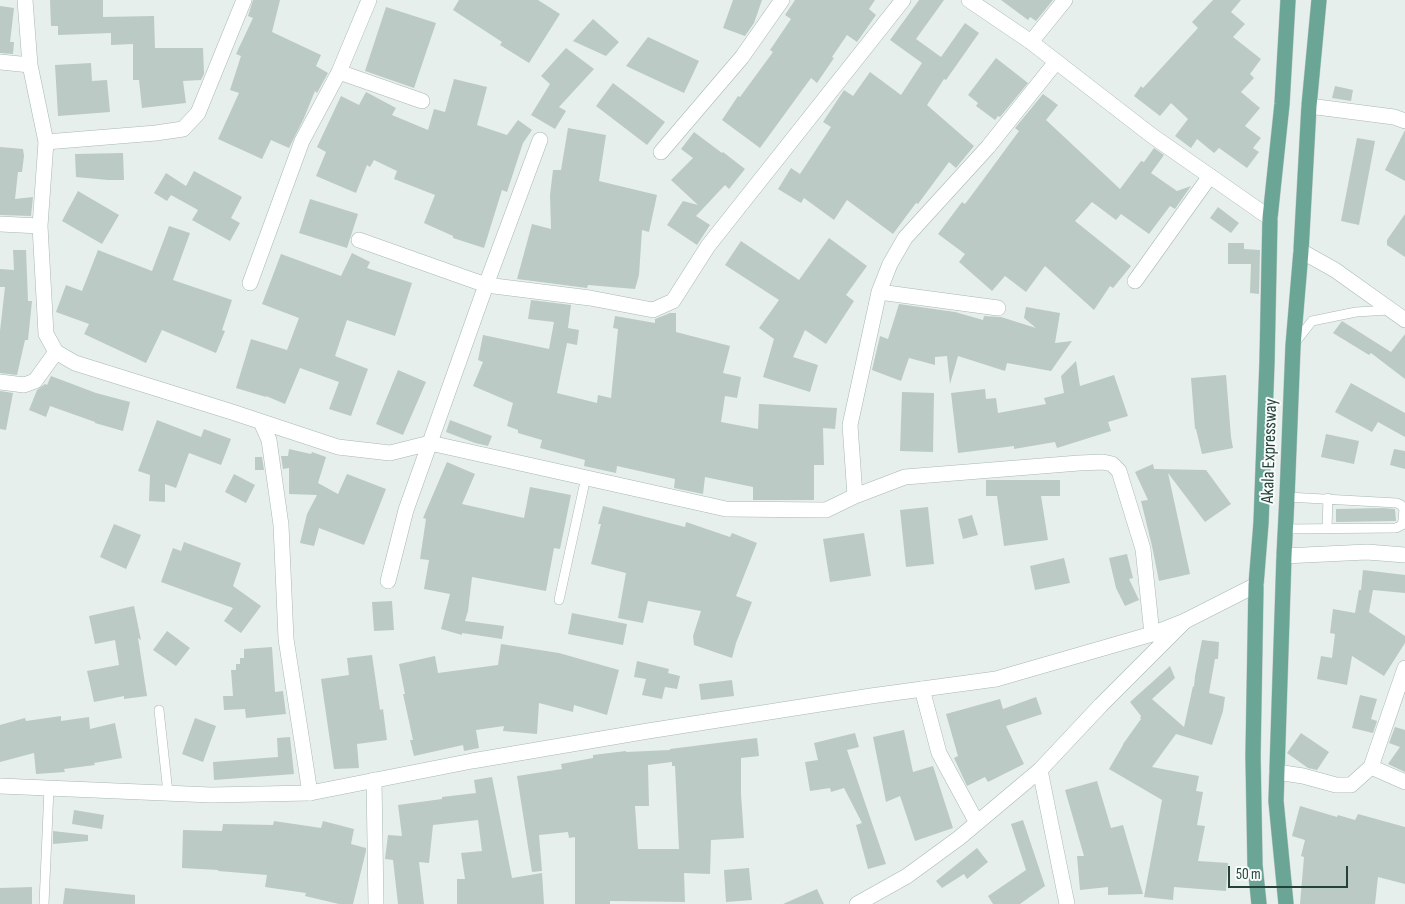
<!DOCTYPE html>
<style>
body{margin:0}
#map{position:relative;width:1405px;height:904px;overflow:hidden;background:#e6efeb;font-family:"Sofia Sans Condensed",sans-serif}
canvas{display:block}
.scale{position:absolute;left:1228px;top:866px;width:120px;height:22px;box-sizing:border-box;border:2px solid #24423a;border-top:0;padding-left:6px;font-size:15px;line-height:18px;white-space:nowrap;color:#24423a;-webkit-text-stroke:4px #f7fbf9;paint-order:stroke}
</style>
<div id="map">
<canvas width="1405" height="904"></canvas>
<div class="scale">50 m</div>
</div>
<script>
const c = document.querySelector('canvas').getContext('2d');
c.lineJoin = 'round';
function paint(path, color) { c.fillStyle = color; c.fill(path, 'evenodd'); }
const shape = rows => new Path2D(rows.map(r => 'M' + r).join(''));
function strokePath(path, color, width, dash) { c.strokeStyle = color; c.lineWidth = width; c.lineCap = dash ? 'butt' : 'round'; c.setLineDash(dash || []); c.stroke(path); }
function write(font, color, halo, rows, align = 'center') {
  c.font = font + ' "Sofia Sans Condensed",sans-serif'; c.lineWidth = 4; c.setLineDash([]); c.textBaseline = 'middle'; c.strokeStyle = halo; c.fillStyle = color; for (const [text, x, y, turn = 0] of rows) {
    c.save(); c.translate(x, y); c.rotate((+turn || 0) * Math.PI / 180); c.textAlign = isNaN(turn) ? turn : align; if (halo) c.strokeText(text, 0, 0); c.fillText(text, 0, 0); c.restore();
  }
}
paint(shape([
 [50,0,103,0,103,17,154,16,155,48,203,48,204,74,201,80,183,81,186,103,142,108,139,80,133,80,133,44,111,45,111,33,58,35,58,26,51,26],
 [253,0,280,0,272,32,321,55,316,66,328,73,317,93,315,91,304,118,289,148,271,140,262,159,218,139,239,93,230,90,241,56,236,54,253,18,248,16],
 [459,0,538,0,560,14,529,63,500,45,502,42,453,10],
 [733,0,762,0,754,23,745,36,723,28],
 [795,0,875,0,869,9,876,15,857,42,847,35,832,57,834,58,817,83,811,78,760,148,722,120,738,96,740,97,773,52,770,50,791,19,785,15],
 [919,0,944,0,916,39,941,57,965,23,979,33,946,80,944,79,927,105,974,146,956,168,949,162,918,204,916,203,893,234,847,200,834,220,804,198,801,203,778,189,791,168,800,174,831,127,823,122,844,90,853,96,870,72,901,95,922,63,890,40],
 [1001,0,1053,0,1036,21,1030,17,1028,20],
 [1213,0,1241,0,1231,12,1245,24,1233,37,1261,59,1250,74,1254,78,1241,92,1260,108,1245,126,1261,138,1253,148,1259,152,1247,168,1219,148,1214,153,1197,139,1191,148,1175,136,1188,119,1171,103,1160,116,1134,96,1141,86,1143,88,1198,28,1192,22],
 [0,6,14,8,10,42,14,42,13,54,0,53],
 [386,7,436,23,414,88,365,71],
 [593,19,619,42,606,56,573,41],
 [648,37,699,61,684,93,626,66],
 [566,48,594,69,559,107,566,111,555,129,531,115,550,84,541,76],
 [996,58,1028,83,1000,117,998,116,995,120,976,106,978,103,968,95],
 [91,63,92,81,107,80,110,112,58,116,55,65],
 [454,79,487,87,477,125,507,135,518,120,532,130,523,143,507,192,502,190,484,248,453,238,453,236,424,223,435,195,394,179,397,171,374,160,370,167,367,165,356,193,316,176,326,152,317,147,341,96,359,105,366,92,396,108,392,115,428,130,434,109,445,112],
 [613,83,665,122,647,145,596,106],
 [1335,86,1353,90,1351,101,1332,98],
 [1043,94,1058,105,1046,120,1120,189,1141,161,1144,162,1154,148,1164,155,1151,173,1177,191,1191,186,1175,209,1170,206,1149,234,1121,214,1116,220,1092,202,1075,221,1131,266,1113,288,1110,286,1094,310,1045,266,1026,292,1005,276,992,291,959,262,965,254,938,234,962,202,965,204,980,184,1019,131,1015,128],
 [568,128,606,135,599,181,657,195,649,232,642,230,639,275,635,289,588,285,587,288,517,279,532,224,551,229,550,195,553,170,561,170],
 [1405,130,1405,181,1385,170],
 [694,132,722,153,723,152,745,169,729,189,725,185,696,216,710,225,697,245,667,225,683,201,698,205,671,180,693,158,681,149],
 [1357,138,1375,141,1359,225,1341,221],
 [0,147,23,149,24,156,22,172,18,172,15,199,33,197,31,216,0,215],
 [123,153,124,180,108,180,76,177,75,154],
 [194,171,242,197,231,218,240,223,230,241,192,220,198,210,171,195,167,201,154,193,166,173,186,186],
 [78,191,119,215,102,244,62,221],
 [310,199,358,214,347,248,299,233],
 [1218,207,1239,223,1231,233,1210,218],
 [1405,214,1405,257,1387,245,1387,240],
 [169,226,190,233,173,280,232,300,222,330,225,331,216,353,162,330,146,363,84,334,89,324,56,312,66,285,82,291,98,250,152,271],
 [829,238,867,266,846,295,854,301,826,344,805,330,793,357,818,365,810,392,763,377,774,339,759,328,779,300,725,265,741,241,799,280],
 [1228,243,1244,243,1244,249,1260,250,1259,294,1250,293,1251,264,1228,264],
 [13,250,26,250,28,301,32,301,28,340,25,340,17,375,0,373,0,331,5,287,0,287,0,269,14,270],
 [352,253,370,262,367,268,412,283,395,336,347,320,335,356,368,369,351,416,329,409,339,382,300,368,285,404,266,396,266,397,236,388,251,339,287,350,299,318,262,304,281,254,341,276],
 [531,300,571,305,568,328,579,330,577,345,567,343,557,393,597,403,598,395,611,398,618,329,613,328,615,316,655,323,655,319,670,313,676,313,676,332,730,346,723,373,741,377,737,398,725,396,721,422,758,429,759,404,837,408,835,429,823,428,824,465,814,465,814,500,753,500,753,487,705,477,703,494,674,488,675,479,617,466,616,473,584,466,585,460,540,448,542,440,518,433,518,430,507,426,513,403,473,386,483,362,478,360,483,335,549,349,554,322,528,319],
 [899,304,955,312,983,320,984,316,1001,317,1036,328,1024,318,1026,307,1060,313,1055,343,1072,341,1051,371,1007,363,1005,371,958,356,950,384,947,356,935,357,935,365,909,358,901,381,872,370,880,336,888,339],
 [1342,321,1391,352,1405,334,1405,379,1371,353,1369,355,1333,333],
 [1076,361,1080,386,1114,375,1128,416,1108,422,1111,431,1057,448,1055,442,1014,449,1014,446,958,453,951,393,985,389,986,399,996,398,998,413,1046,404,1044,398,1064,393,1061,376],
 [398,370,426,382,403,435,376,424],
 [1226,375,1231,437,1233,448,1202,454,1196,429,1195,429,1191,378],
 [51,376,96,393,130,402,123,431,95,423,95,422,50,406,46,417,29,410,37,390,45,384,47,385],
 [1351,383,1405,413,1405,437,1378,422,1372,432,1335,412],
 [0,391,13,393,6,430,0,429],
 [902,392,934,393,933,452,900,451],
 [157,420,201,437,204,429,231,439,221,465,189,453,176,488,165,484,165,502,149,501,150,475,138,471],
 [450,420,492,436,488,446,475,443,446,432],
 [1326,434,1359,441,1354,464,1321,457],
 [289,449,311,454,312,452,326,457,318,483,338,494,347,474,386,489,364,545,319,528,314,546,300,543,307,514,317,495,289,494,289,468,283,469,281,456,288,456],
 [1394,449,1405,451,1405,469,1390,465],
 [255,457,262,457,264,470,255,470],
 [447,462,475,474,462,504,524,518,530,487,571,495,560,549,554,548,546,591,472,577,468,611,465,621,504,626,502,639,462,633,462,635,441,629,450,594,424,589,429,560,420,559,426,519,423,518],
 [1153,464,1154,469,1206,470,1231,504,1205,522,1168,473,1190,574,1159,581,1152,546,1141,501,1148,500,1135,472],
 [234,474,255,485,246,503,225,492],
 [986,480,1060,480,1060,496,1041,496,1048,540,1004,546,997,496,986,496],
 [603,506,685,527,686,522,730,537,732,533,757,543,736,596,752,602,736,643,732,658,694,645,693,636,701,611,648,601,643,623,618,618,626,573,591,564,601,524,598,524],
 [928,507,934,564,906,567,900,510],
 [1383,508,1395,509,1396,521,1336,522,1336,509],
 [972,515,978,535,963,539,958,519],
 [114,524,141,535,126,569,100,557],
 [864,533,871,576,830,582,823,539],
 [184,542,241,563,233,586,261,606,241,633,224,621,233,608,161,582,173,548,181,551],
 [1127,554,1133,578,1129,579,1139,600,1125,606,1116,588,1109,558],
 [1064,558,1070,583,1035,590,1030,566],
 [1363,570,1405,575,1405,593,1373,590,1369,612,1405,636,1405,643,1384,676,1352,656,1347,685,1317,679,1321,656,1332,658,1335,634,1330,633,1333,609,1355,613,1359,590,1361,590],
 [392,601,394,630,374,631,372,602],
 [134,606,141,640,138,638,147,696,124,699,124,696,94,702,87,671,119,665,115,640,95,644,89,616],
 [572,613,627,624,623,645,568,634],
 [167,631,190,648,176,666,153,650],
 [1202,640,1219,642,1218,659,1215,659,1209,693,1225,697,1223,711,1212,745,1176,734,1152,767,1199,776,1196,791,1203,792,1197,825,1205,826,1198,861,1228,863,1226,891,1174,887,1173,900,1144,897,1162,800,1109,769,1123,745,1123,744,1141,719,1140,718,1141,716,1130,702,1170,666,1175,678,1152,699,1184,727,1193,686,1194,687,1195,676],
 [501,644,559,653,619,670,607,715,574,705,573,712,539,703,537,734,503,731,504,726,476,730,479,748,464,751,463,745,414,756,410,740,413,740,403,694,405,694,399,664,435,656,438,673,498,665],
 [272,647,275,692,283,691,286,714,246,718,245,709,224,710,223,696,233,696,231,670,236,670,236,664,240,664,240,658,244,658,244,649],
 [372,655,380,710,383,709,387,740,357,744,359,768,334,769,321,679,349,675,347,658],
 [637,661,669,669,668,673,680,676,677,689,665,687,662,699,642,695,646,679,634,677],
 [732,680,734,696,701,700,699,684],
 [1360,695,1377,699,1371,719,1377,721,1373,733,1352,728],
 [1036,697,1042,714,1006,726,1024,764,988,782,985,777,967,786,954,758,958,756,946,714,1000,699,1003,709],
 [61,716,61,721,89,717,90,729,115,723,122,758,94,763,95,765,64,769,65,772,36,774,34,753,0,762,0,725,25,718,26,721],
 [195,718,216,726,203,762,182,754],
 [1395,727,1405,730,1405,772,1388,764,1400,747,1389,743],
 [904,730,913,772,933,766,953,828,915,841,900,796,886,802,873,737],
 [855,733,859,747,847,750,886,864,868,869,856,825,862,823,844,788,831,792,830,788,810,791,805,762,818,760,814,743],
 [1301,733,1329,752,1317,770,1308,768,1287,753],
 [290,737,294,774,214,780,213,762,278,757,277,738],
 [757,738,759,756,741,758,741,794,744,838,711,840,710,874,684,873,685,902,610,901,610,904,575,904,575,837,569,838,568,832,539,835,542,871,532,872,517,776,562,769,561,764,593,758,593,755,626,751,626,752,670,750,670,749],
 [672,762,672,766,675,766,679,849,638,849,635,806,649,806,648,765],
 [492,777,512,878,542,873,544,904,457,904,457,879,465,879,461,853,482,851,478,820,433,825,429,863,419,862,424,904,398,904,393,860,385,859,388,835,402,836,398,805,442,799,442,797,476,793,474,780],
 [1097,781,1111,828,1123,825,1143,894,1108,895,1108,887,1080,890,1077,856,1084,856,1065,790],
 [1300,806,1337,817,1338,815,1355,820,1358,814,1405,827,1405,884,1378,877,1375,904,1300,904,1304,857,1301,856,1305,840,1292,836],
 [74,810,104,815,102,829,72,824],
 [1023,820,1045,886,1020,904,993,904,988,896,1026,870,1011,824],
 [274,821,321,828,323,821,354,829,351,844,366,848,366,851,353,904,339,904,305,896,306,893,265,887,267,875,218,871,218,870,182,868,183,830,222,831,223,824,273,825],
 [53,831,88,835,88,841,53,844],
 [977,848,988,862,967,879,964,874,942,888,936,881],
 [749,868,752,900,726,902,724,870],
 [32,887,32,904,0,904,0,888],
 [65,888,135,895,135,904,63,904],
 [817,889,824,904,783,904]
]), '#bbcac4');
const service = shape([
 [1294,344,1312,321,1356,312,1389,310],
 [1327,528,1328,498],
 [1285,529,1396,528,1402,525,1403,520,1404,509,1401,505,1397,503,1287,497],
 [559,600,586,477],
 [159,710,168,793],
 [44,904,49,788]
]);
const minor = shape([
 [25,0,30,65,46,142,40,226,46,334,56,352,75,363,232,412,338,447,390,453,430,443,726,509,826,510,855,496,905,477,1079,463,1103,462,1112,464,1119,471,1143,549,1152,634],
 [1031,42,1065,0],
 [0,62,30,65],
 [339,72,422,101],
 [1309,106,1394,117,1405,121],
 [46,142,156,133,183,129,198,113,244,0],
 [661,152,742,57,782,0],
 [0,224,40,226],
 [359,240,486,285,590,298,653,310,673,301,708,246,903,0],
 [1301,251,1335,270,1405,320],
 [1135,281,1210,176],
 [250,283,302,141,339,72,369,0],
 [879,292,890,264,905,238,988,147,1056,62],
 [0,382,24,385,35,381,56,352],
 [261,422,269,440,281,525,286,639,310,793],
 [855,496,850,425,879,292,998,308],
 [388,581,406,510,486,285,540,140],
 [1405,668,1371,767,1405,782],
 [922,689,939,753,977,823],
 [1040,770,1067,904],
 [1277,772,1303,776,1336,785,1351,785,1371,767],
 [374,780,376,904],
 [857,904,907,876,959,838,1040,770,1101,705,1185,621]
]);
const tertiary = shape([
 [969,0,1031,42,1151,135,1270,218],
 [1284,556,1367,552,1405,555],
 [0,786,211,795,310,793,472,761,648,731,871,696,996,679,1152,634,1185,621,1256,585]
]);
const primary = shape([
 [1259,904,1255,865,1253,756,1256,585,1261,523,1267,362,1270,218,1282,104,1288,0],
 [1286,904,1276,801,1284,556,1287,497,1293,346,1301,251,1309,106,1319,0]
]);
strokePath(service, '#a8b8b2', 10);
strokePath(minor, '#a8b8b2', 16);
strokePath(tertiary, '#a8b8b2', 16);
strokePath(primary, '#c2cac8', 16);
strokePath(service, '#fff', 9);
strokePath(minor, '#fff', 15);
strokePath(tertiary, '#fff', 15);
strokePath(primary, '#6aa596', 15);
write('18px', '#24423a', '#f7fbf9', [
 ["Akala Expressway",1270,451,-88]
]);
</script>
